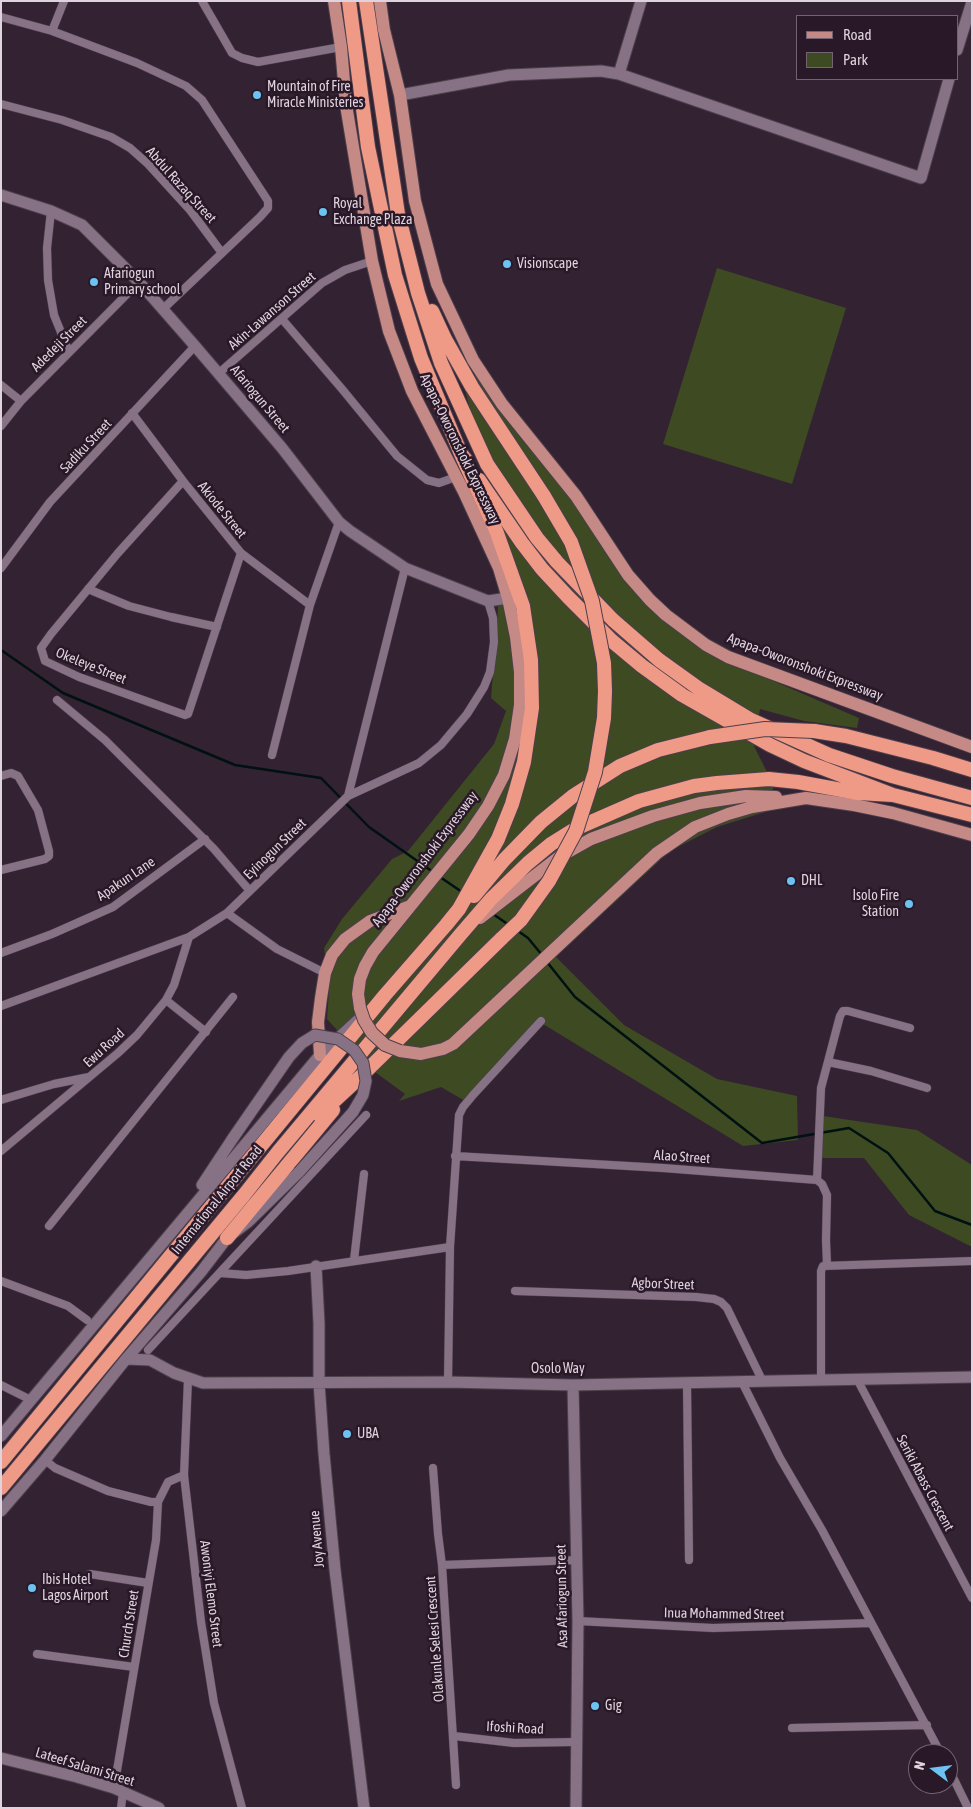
<!DOCTYPE html>
<style>
body{margin:0}
#map{position:relative;width:973px;height:1809px;overflow:hidden;background:#332232;font-family:"Asap Condensed",sans-serif}
canvas{display:block}
.frame{position:absolute;inset:0;border:2px solid #dfd3dd;pointer-events:none}
.legend{position:absolute;left:796px;top:15px;width:162px;height:65px;box-sizing:border-box;background:#291828;border:1px solid #726370;margin:0;padding:6px 9px;list-style:none;font-size:15px;color:#dfd3dd}
.legend li{display:flex;align-items:center;gap:10px;height:25px}
.legend b{width:25px;border:1px solid #726370}
.north{position:absolute;left:908px;top:1744px;width:50px;height:50px;box-sizing:border-box;background:#291828;border:1px solid #726370;border-radius:50%;rotate:285deg;font-size:14px;font-weight:700;line-height:20px;text-align:center;color:#dfd3dd}
.north::after{content:'';display:block;margin:auto;width:18px;height:22px;background:#6cc3f2;clip-path:polygon(50% 0,100% 100%,50% 72%,0 100%)}
</style>
<div id="map">
<canvas width="973" height="1809"></canvas>
<div class="frame"></div>
<ul class="legend">
<li><b style="height:6px;background:#c58a86"></b>Road</li>
<li><b style="height:14px;background:#3d4a22"></b>Park</li>
</ul>
<div class="north">N</div>
</div>
<script>
const c = document.querySelector('canvas').getContext('2d');
c.lineJoin = 'round';
function paint(path, color) { c.fillStyle = color; c.fill(path, 'evenodd'); }
const shape = rows => new Path2D(rows.map(r => 'M' + r).join(''));
function strokePath(path, color, width, dash) { c.strokeStyle = color; c.lineWidth = width; c.lineCap = dash ? 'butt' : 'round'; c.setLineDash(dash || []); c.stroke(path); }
function write(font, color, halo, rows, align = 'center') {
  c.font = font + ' "Asap Condensed",sans-serif'; c.lineWidth = 5; c.setLineDash([]); c.textBaseline = 'middle'; c.strokeStyle = halo; c.fillStyle = color; for (const [text, x, y, turn = 0] of rows) {
    c.save(); c.translate(x, y); c.rotate((+turn || 0) * Math.PI / 180); c.textAlign = isNaN(turn) ? turn : align; if (halo) c.strokeText(text, 0, 0); c.fillText(text, 0, 0); c.restore();
  }
}
paint(shape([
 [717,268,846,308,792,484,663,444],
 [479,368,667,621,718,657,859,718,857,728,804,721,760,709,754,746,774,786,765,812,717,827,670,851,556,957,624,1025,717,1079,797,1096,798,1140,743,1146,538,1021,465,1101,441,1087,399,1101,405,1094,375,1072,327,1019,329,989,324,948,342,919,392,859,408,851,494,744,506,711,491,698,497,625,502,526,466,394],
 [823,1116,917,1130,972,1165,972,1247,909,1215,864,1158,814,1158,815,1143]
]), '#3d4a22');
strokePath(shape([
 [1,650,63,693,235,765,321,778,369,827,433,872],
 [440,877,462,892],
 [493,914,509,925],
 [518,931,528,938,542,955],
 [547,962,575,997,762,1143,849,1128,888,1153,935,1211,972,1225]
]), '#001112', 2.5);
const street = shape([
 [202,1,232,53,242,58,258,62,341,47],
 [1,17,52,31,137,63,186,86,202,100,268,201,268,208,260,217,163,309],
 [52,31,64,1],
 [1,104,62,120,111,137,130,148,148,164,190,210,222,253],
 [51,211,47,248,48,280,54,315,69,352],
 [282,319,342,389,397,456,427,480,439,483,456,477],
 [219,373,322,283,345,270,372,261],
 [1,385,21,401],
 [132,413,183,481,241,553,310,605],
 [1,426,21,401,139,282],
 [183,481,118,553,51,634,41,648,45,661,79,677,185,715,188,714,241,553],
 [1,568,50,502,195,346],
 [88,589,129,606,171,617,217,627],
 [57,700,105,740,214,849,250,891],
 [272,755,310,605,339,522],
 [1,776,11,773,18,776,38,810,49,851,49,856,45,859,1,870],
 [348,796,419,763,441,745,467,714,484,687,490,672,494,642,493,618,488,601],
 [227,913,277,949,325,973],
 [1,953,52,934,113,907,205,839],
 [166,1000,206,1032],
 [1,1006,189,937,227,913,348,796,405,568],
 [828,1062,871,1071,927,1088],
 [1,1100,54,1084,89,1077],
 [1,1151,118,1053,137,1035,166,1000,174,985,189,937],
 [455,1156,663,1168,817,1180,822,1184,827,1195,826,1240,827,1265],
 [817,1180,821,1088,840,1016,843,1011,848,1011,910,1028],
 [49,1226,233,997],
 [354,1260,364,1174],
 [220,1273,246,1275,288,1271,450,1247],
 [1,1281,68,1306,87,1320],
 [515,1291,696,1297,714,1299,721,1302,727,1308,762,1380],
 [148,1350,366,1115],
 [188,1379,184,1475,201,1622,214,1703,242,1808],
 [857,1379,972,1598],
 [821,1380,821,1271,823,1266,972,1261],
 [448,1382,450,1247,459,1115,463,1107,473,1095,541,1021],
 [687,1382,689,1560],
 [742,1382,780,1458,822,1530,941,1754],
 [1,1385,31,1400],
 [45,1460,55,1468,108,1491,151,1502,158,1502],
 [433,1468,438,1534,442,1565],
 [90,1574,148,1583],
 [578,1621,713,1628,870,1623],
 [37,1654,134,1667],
 [792,1728,927,1725],
 [454,1736,514,1743,576,1742],
 [948,1767,968,1808],
 [456,1785,442,1565,577,1560],
 [114,1788,156,1540,158,1502,168,1482,184,1475],
 [121,1808,123,1792]
]);
const secondary = shape([
 [957,50,972,2],
 [619,74,641,1],
 [400,95,509,75,601,71,619,74,921,178,949,79],
 [1,195,51,211,82,225,139,282,195,346,282,448,339,522,350,531,405,568,488,601,508,598],
 [202,1185,233,1138],
 [316,1266,319,1323,319,1383,324,1454,335,1570,364,1808],
 [126,1359,150,1360,174,1373,203,1383,448,1382,573,1385,972,1377],
 [573,1385,578,1621,576,1808],
 [1,1436,320,1055,360,1018],
 [1,1511,45,1460,126,1359,201,1272,227,1238,248,1222,299,1172],
 [1,1758,77,1777,114,1788,159,1808]
]);
const primary = shape([
 [334,1,341,47,346,105,372,261,389,331,412,391,464,492,499,568,508,598,516,637,520,672,520,705,515,739,504,775,488,806,469,834,373,952,365,966,360,979,358,994,360,1008],
 [380,1,384,30,400,95,415,201,437,284,473,360,502,404,576,496,628,575,650,600,666,615,706,645,728,657,972,747],
 [480,918,559,857,591,839,653,816,700,803,746,796,776,797],
 [400,1051,421,1054,443,1049,453,1044,657,853,695,827,728,814,752,807,806,798,854,805,893,813,972,835],
 [320,1055,318,1022,321,998,325,973,332,955,345,939,370,921,410,906]
]);
const highway = shape([
 [349,1,368,147,395,275,421,358,461,454,466,460],
 [366,1,398,214,418,293,441,363,487,464,537,538,557,562,613,620,659,660,698,688,751,720,829,755,892,776,972,798],
 [432,311,445,339,472,387,544,496],
 [479,480,522,543,542,569,568,597,612,641,642,666,682,695,770,745,804,761,893,795,972,815],
 [814,731,846,736,933,758,972,770],
 [474,896,504,860,541,822,573,796,620,766,658,750,710,737],
 [319,1115,359,1078,502,938],
 [227,1238,333,1110],
 [1,1462,385,995,446,925,459,909,498,839,512,804,524,762,532,708,531,660,523,606,497,533,461,454],
 [1,1488,244,1195,278,1152,460,935,491,899,528,863,551,844,575,829,639,801,694,786,717,783,769,779,798,782,858,793,893,795]
]);
strokePath(street, '#4d3f4c', 9);
strokePath(secondary, '#4d3f4c', 13);
strokePath(primary, '#4d3f4c', 14);
strokePath(highway, '#4d3f4c', 16);
strokePath(street, '#867284', 8);
strokePath(secondary, '#867284', 11);
strokePath(primary, '#c58a86', 12);
strokePath(highway, '#ef9a87', 14);
const secondaryBridge = shape([
 [233,1138,289,1057,302,1043,315,1035,338,1039,354,1050,363,1063,366,1081,363,1095,353,1112,299,1172]
]);
const primaryBridge = shape([
 [360,1008,364,1020,372,1033,385,1045,400,1051]
]);
const highwayBridge = shape([
 [710,737,765,729,814,731],
 [502,938,521,920,549,881,576,831,595,772,604,718,605,691,604,663,592,601,571,542,544,496]
]);
strokePath(secondaryBridge, '#4d3f4c', 13, []);
strokePath(primaryBridge, '#4d3f4c', 14, []);
strokePath(highwayBridge, '#4d3f4c', 16, []);
strokePath(secondaryBridge, '#867284', 11);
strokePath(primaryBridge, '#c58a86', 12);
strokePath(highwayBridge, '#ef9a87', 14);
for (const [x, y, r, color] of [
 [257,95,5,"#6cc3f2"],
 [323,212,5,"#6cc3f2"],
 [507,264,5,"#6cc3f2"],
 [94,282,5,"#6cc3f2"],
 [791,881,5,"#6cc3f2"],
 [909,904,5,"#6cc3f2"],
 [347,1434,5,"#6cc3f2"],
 [32,1588,5,"#6cc3f2"],
 [595,1706,5,"#6cc3f2"]
]) { const dot = new Path2D(); dot.arc(x, y, r, 0, 2 * Math.PI); c.fillStyle = color; c.fill(dot); strokePath(dot, '#291828', 2); }
write('14px', '#dfd3dd', '#291828', [
 ["Mountain of Fire",267,87],
 ["Miracle Ministeries",267,103],
 ["Royal",333,204],
 ["Exchange Plaza",333,220],
 ["Visionscape",517,264],
 ["Afariogun",104,274],
 ["Primary school",104,290],
 ["DHL",801,881],
 ["Isolo Fire",899,896,"right"],
 ["Station",899,912,"right"],
 ["UBA",357,1434],
 ["Ibis Hotel",42,1580],
 ["Lagos Airport",42,1596],
 ["Gig",605,1706]
], 'left');
write('14px', '#dfd3dd', '#291828', [
 ["Abdul Razaq Street",181,185,48],
 ["Akin-Lawanson Street",272,311,-41],
 ["Adedeji Street",59,344,-45],
 ["Afariogun Street",260,399,50],
 ["Sadiku Street",86,446,-47],
 ["Apapa-Oworonshoki Expressway",460,449,64],
 ["Akiode Street",222,510,51],
 ["Okeleye Street",91,666,22],
 ["Apapa-Oworonshoki Expressway",805,667,21],
 ["Eyinogun Street",275,849,-44],
 ["Apapa-Oworonshoki Expressway",425,859,-53],
 ["Apakun Lane",126,879,-34],
 ["Ewu Road",104,1048,-42],
 ["Alao Street",682,1157,4],
 ["International Airport Road",217,1200,-51],
 ["Agbor Street",663,1284,2],
 ["Osolo Way",558,1369],
 ["Seriki Abass Crescent",925,1483,62],
 ["Joy Avenue",317,1539,-95],
 ["Awoniyi Elemo Street",211,1594,83],
 ["Asa Afariogun Street",562,1596,-91],
 ["Inua Mohammed Street",724,1614,1],
 ["Church Street",129,1624,-81],
 ["Olakunle Selesi Crescent",435,1639,-94],
 ["Ifoshi Road",515,1728,3],
 ["Lateef Salami Street",85,1767,17]
]);
</script>
